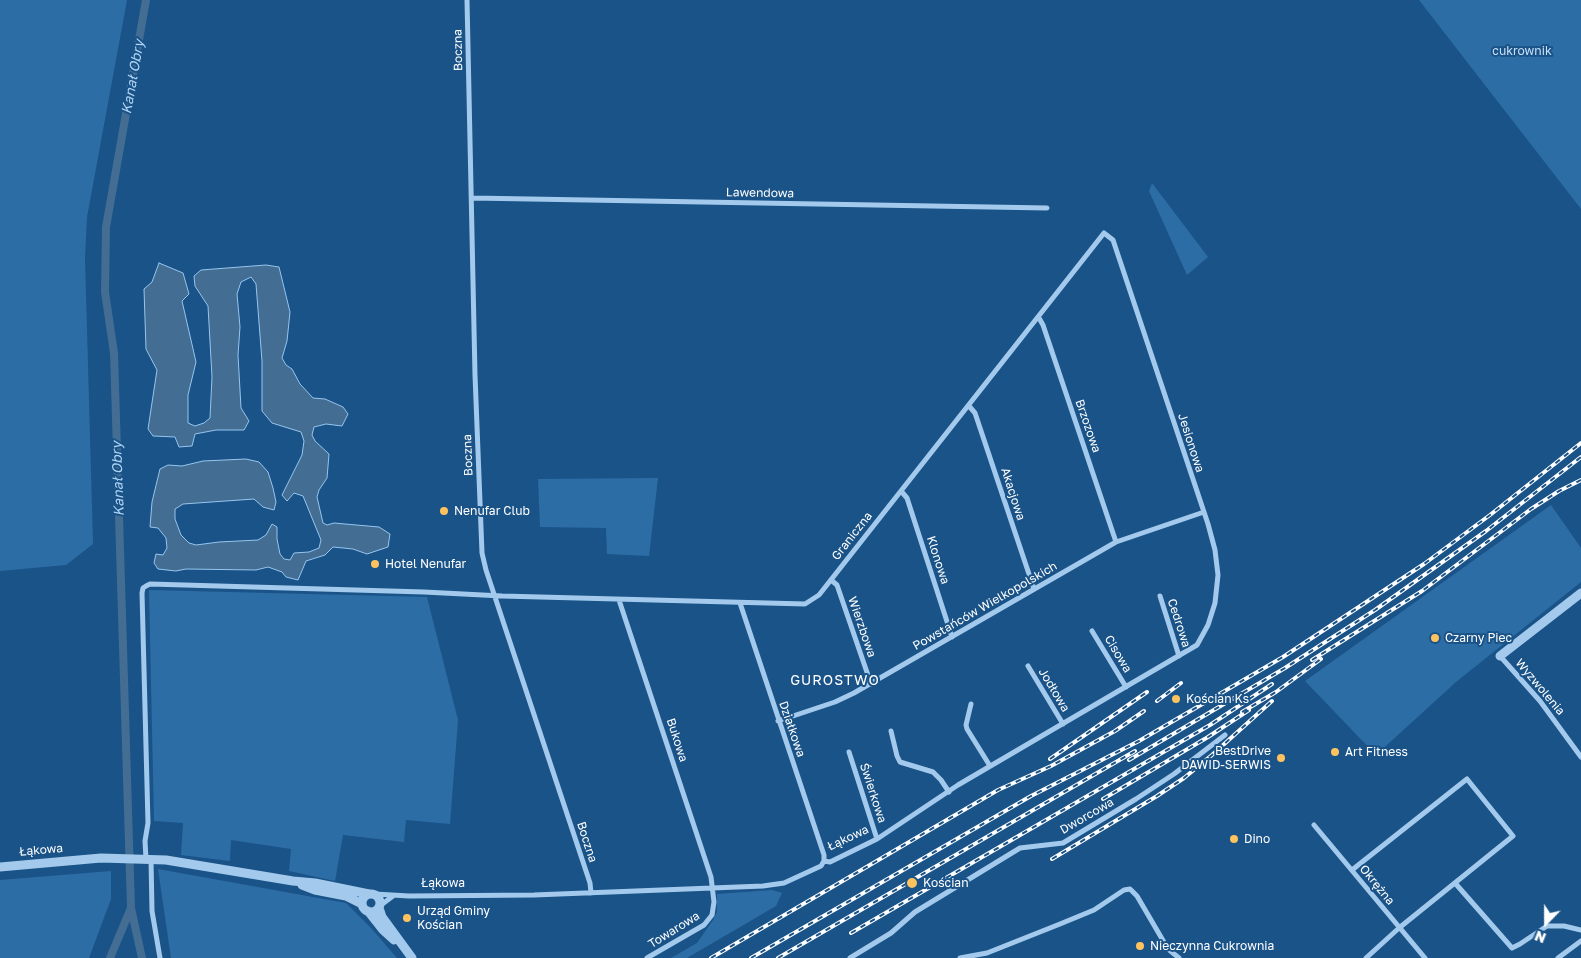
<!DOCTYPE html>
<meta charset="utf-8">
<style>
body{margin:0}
#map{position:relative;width:1581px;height:958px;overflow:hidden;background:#1a5388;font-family:"Golos Text",sans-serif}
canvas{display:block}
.north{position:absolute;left:1521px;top:898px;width:50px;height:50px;-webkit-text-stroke:4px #1a5388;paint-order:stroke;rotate:202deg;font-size:14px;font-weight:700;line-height:20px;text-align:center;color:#fff}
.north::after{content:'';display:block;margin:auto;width:18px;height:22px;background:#fff;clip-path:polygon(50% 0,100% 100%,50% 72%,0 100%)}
</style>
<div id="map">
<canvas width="1581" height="958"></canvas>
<div class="north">N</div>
</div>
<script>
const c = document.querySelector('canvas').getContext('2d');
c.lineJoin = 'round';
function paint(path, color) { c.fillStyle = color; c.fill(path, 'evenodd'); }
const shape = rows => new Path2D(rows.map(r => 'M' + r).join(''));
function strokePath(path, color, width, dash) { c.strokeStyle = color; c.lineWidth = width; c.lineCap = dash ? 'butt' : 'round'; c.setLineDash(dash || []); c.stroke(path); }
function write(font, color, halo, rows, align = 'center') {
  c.font = font + ' "Golos Text",sans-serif'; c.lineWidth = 4; c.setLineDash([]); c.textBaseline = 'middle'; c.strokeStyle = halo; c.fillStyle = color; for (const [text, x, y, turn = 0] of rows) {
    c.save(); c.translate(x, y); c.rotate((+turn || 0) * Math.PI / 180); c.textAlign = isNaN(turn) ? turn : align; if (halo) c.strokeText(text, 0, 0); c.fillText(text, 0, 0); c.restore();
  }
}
paint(shape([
 [0,0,127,0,87,217,85,258,93,544,66,565,0,571],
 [1419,0,1581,0,1581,209,1526,138],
 [1152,183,1208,257,1187,275,1149,191],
 [658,478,649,556,607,554,606,528,540,527,538,479],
 [1551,505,1581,548,1581,582,1456,682,1376,755,1305,681],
 [149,590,427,597,458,720,450,824,406,820,404,842,343,835,335,881,289,871,291,849,231,840,230,861,181,855,183,823,154,821],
 [158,869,346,903,371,928,397,958,171,958],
 [111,871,111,899,89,958,0,958,0,880],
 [772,890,782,893,776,906,687,958,671,958,697,943,713,920,717,912,717,894]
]), '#2d6da6');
const water = shape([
 [159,263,183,273,189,294,182,301,196,362,188,395,188,423,195,426,204,423,210,418,212,377,208,306,195,286,194,276,201,270,266,265,279,267,290,312,287,341,282,358,286,365,292,369,300,384,313,398,325,399,343,407,348,414,342,426,326,424,314,427,312,435,315,441,329,454,327,478,319,490,317,497,323,523,327,525,334,523,379,527,390,534,388,547,367,554,353,549,333,547,325,555,306,561,298,580,286,577,282,572,268,567,256,570,186,569,176,571,158,569,154,563,156,554,163,555,167,548,166,538,158,528,150,527,152,502,160,469,168,465,182,466,203,461,246,459,259,462,268,472,273,488,276,502,274,510,263,507,254,499,183,504,175,509,175,519,181,535,189,543,196,545,219,542,258,540,266,535,272,524,277,527,277,539,280,554,284,559,290,560,294,553,309,552,319,548,321,540,303,496,294,493,287,501,282,495,302,455,304,441,301,432,272,423,262,411,262,361,256,284,251,277,241,282,237,294,240,327,238,355,241,408,249,421,244,430,216,430,195,434,192,446,179,447,175,437,153,436,148,429,157,370,146,349,144,289,152,282,159,263]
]);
paint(water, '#446d93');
strokePath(water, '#96c6ef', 1);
strokePath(shape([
 [131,908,142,958],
 [110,958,131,908,114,353,105,292,106,227,146,0]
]), '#446d93', 8);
strokePath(shape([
 [467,0,475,375,482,553,486,570,590,883,591,893],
 [472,198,1047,208],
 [1039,318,1043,325,1116,542],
 [969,406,975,413,1034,589],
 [901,491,907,498,952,637],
 [831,580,837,585,871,684],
 [1160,596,1179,656],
 [619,600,711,877,714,902,712,915,704,925,647,958],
 [740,603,824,855,824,861],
 [1092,631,1126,687],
 [1500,656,1540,701,1581,757],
 [1028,666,1063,724],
 [971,704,966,725,967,729,990,766],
 [778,721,835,702,854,693,1116,542,1204,512],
 [891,731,897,756,900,762,933,772,941,780,949,792],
 [849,752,877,839],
 [1314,825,1425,958],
 [146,859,145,841,148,823,142,593,143,588,146,586,150,584,424,592,502,596,805,604,819,595,1104,233,1113,240,1208,524,1215,550,1218,575,1215,603,1208,625,1197,645,958,785,877,839,830,862,824,861,821,866,784,883,763,886,534,895,409,896,375,894],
 [151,859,152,911,160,958],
 [1352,870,1467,779,1513,836,1399,928,1366,958],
 [1455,883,1512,948,1520,944,1547,926,1564,926,1581,930],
 [381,905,393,896],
 [850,958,891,933,915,912,1020,848,1063,843,1136,799,1174,774,1225,735],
 [960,958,987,953,1060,924,1094,910,1124,890,1130,889,1137,896,1168,949,1179,958],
 [1558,958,1581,941]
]), '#a3caec', 5);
strokePath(shape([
 [1500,656,1581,593],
 [0,867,101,858,166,860,293,881,315,883,369,894],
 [302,885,315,890,346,896,362,904],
 '362 903a9 9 0 1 1 18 0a9 9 0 1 1-18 0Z',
 [379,908,382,917,412,958],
 [368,911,383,930,394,940]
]), '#a3caec', 9);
const rail = shape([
 [1312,660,1422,591,1531,509,1559,491,1581,480],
 [1157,701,1181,683],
 [1242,712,1276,692,1321,659],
 [1050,759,1147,692],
 [1129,760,1285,668,1375,610,1486,531,1581,457],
 [1103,799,1208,737,1249,710],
 [1052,859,1157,796,1184,778,1212,755,1272,701],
 [851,933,1210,725,1272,684],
 [711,958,998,790,1051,766,1115,731,1144,711],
 [751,958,1031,796,1139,741,1283,657,1424,564,1490,515,1581,443],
 [778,958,1135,751]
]);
strokePath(rail, '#fff', 4);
strokePath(rail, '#1a5388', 2, [5.5]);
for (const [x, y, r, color] of [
 [444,511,5,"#fec35f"],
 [375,564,5,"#fec35f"],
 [1435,638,5,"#fec35f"],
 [1176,699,5,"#fec35f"],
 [1335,752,5,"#fec35f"],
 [1281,758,5,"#fec35f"],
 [1234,839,5,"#fec35f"],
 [912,883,6,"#fec35f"],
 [407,918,5,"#fec35f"],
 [1140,946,5,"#fec35f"]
]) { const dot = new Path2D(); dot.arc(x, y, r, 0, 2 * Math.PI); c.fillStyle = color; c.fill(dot); strokePath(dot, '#1a5388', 2); }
write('12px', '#fff', '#1a5388', [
 ["Boczna",458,50,-91],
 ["Lawendowa",760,193,1],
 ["Brzozowa",1088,426,71],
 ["Jesionowa",1191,443,72],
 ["Boczna",468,455,-92],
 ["Akacjowa",1013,494,72],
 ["Graniczna",852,536,-52],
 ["Klonowa",938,560,72],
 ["Powstańców Wielkopolskich",985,606,-30],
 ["Cedrowa",1179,623,72],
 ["Wierzbowa",862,627,71],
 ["Cisowa",1118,654,59],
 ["Wyzwolenia",1540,687,50],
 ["Jodłowa",1054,690,59],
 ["Działkowa",792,729,71],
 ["Bukowa",677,740,72],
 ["Świerkowa",873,793,72],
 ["Dworcowa",1087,816,-30],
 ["Łąkowa",848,838,-25],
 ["Boczna",587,842,72],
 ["Łąkowa",41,850,-5],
 ["Łąkowa",443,883],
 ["Okrężna",1377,885,51],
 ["Towarowa",674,930,-32]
]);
write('12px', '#c8e2f9', '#1a5388', [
 ["cukrownik",1522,51]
]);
write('12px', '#fff', '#1a5388', [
 ["Nenufar Club",454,511],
 ["Hotel Nenufar",385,564],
 ["Czarny Piec",1445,638],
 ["Kościan Ks",1186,699],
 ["BestDrive",1271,751,"right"],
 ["DAWID-SERWIS",1271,765,"right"],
 ["Art Fitness",1345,752],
 ["Dino",1244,839],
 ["Kościan",923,883],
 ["Urząd Gminy",417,911],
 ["Kościan",417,925],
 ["Nieczynna Cukrownia",1150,946]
], 'left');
write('italic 14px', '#afd4f4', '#1a5388', [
 ["Kanał Obry",133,77,-80],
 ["Kanał Obry",118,479,-92]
]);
c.letterSpacing = '1px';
write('14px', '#fff', '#1a5388', [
 ["GUROSTWO",835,681]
]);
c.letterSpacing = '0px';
</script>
